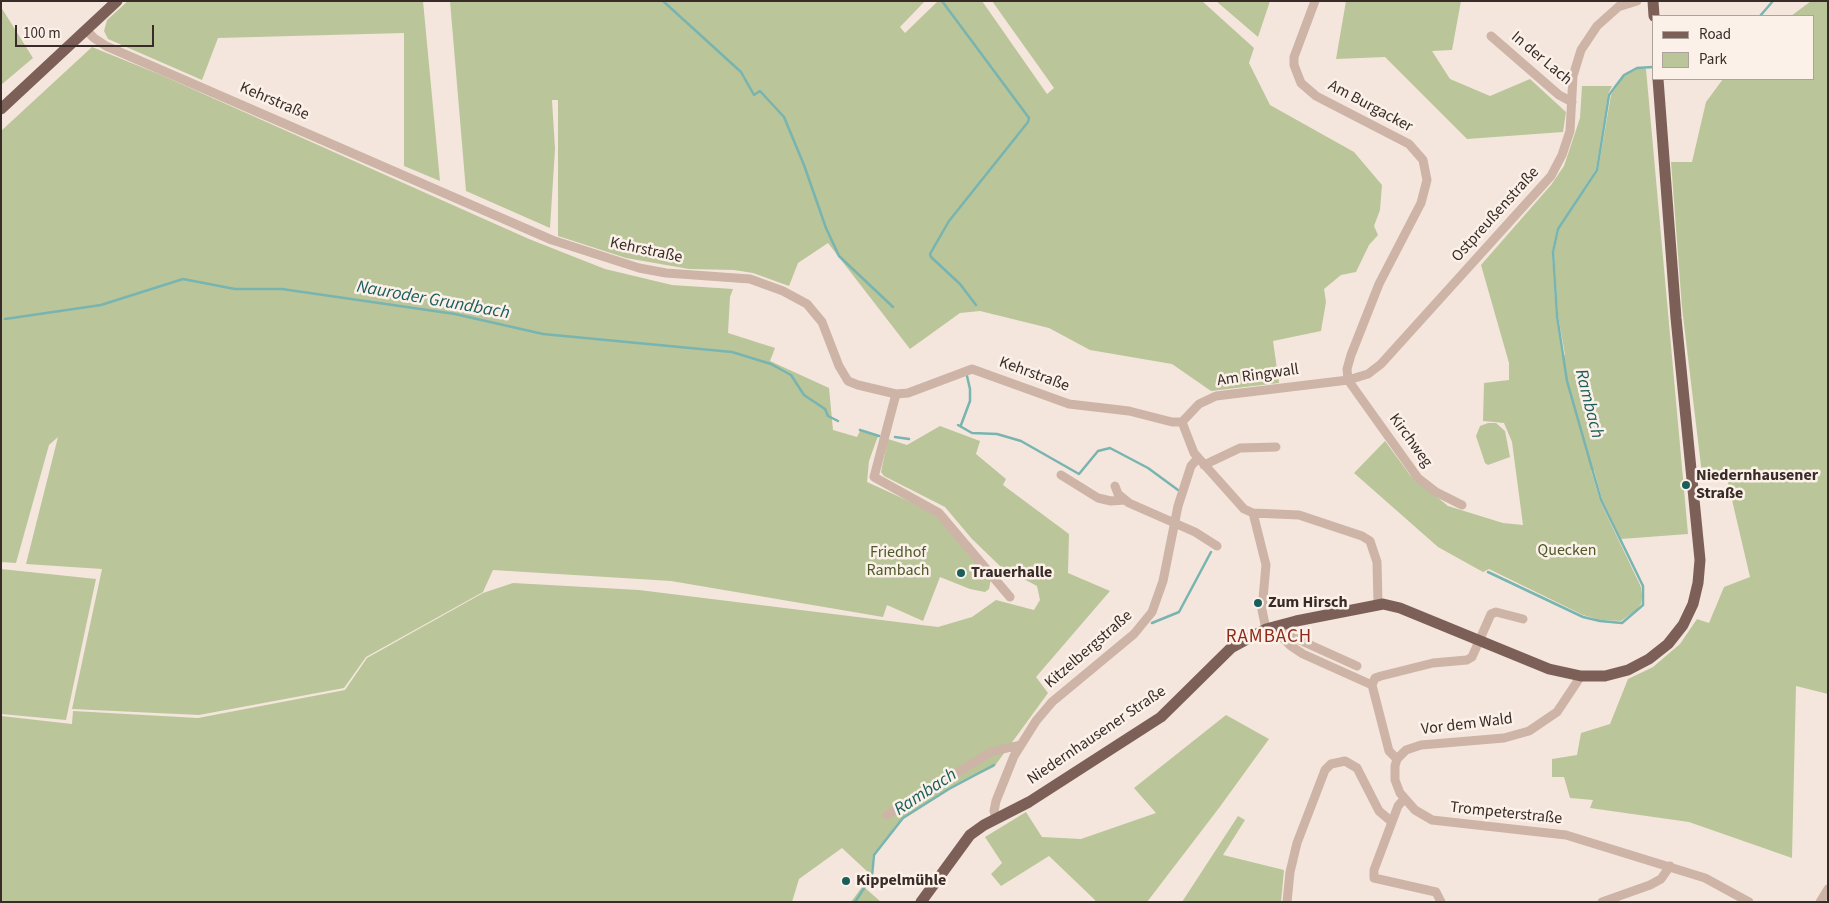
<!DOCTYPE html>
<meta charset="utf-8">
<style>
body{margin:0}
#map{position:relative;width:1829px;height:903px;overflow:hidden;background:#f4e6dc;font-family:"Source Sans 3",sans-serif}
canvas{display:block}
.frame{position:absolute;inset:0;border:2px solid #392c28;pointer-events:none}
.legend{position:absolute;left:1652px;top:15px;width:162px;height:65px;box-sizing:border-box;background:#fbf1e9;border:1px solid #ada29c;margin:0;padding:6px 9px;list-style:none;font-size:15px;color:#392c28}
.legend li{display:flex;align-items:center;gap:10px;height:25px}
.legend b{width:25px;border:1px solid #ada29c}
.scale{position:absolute;left:15px;top:25px;width:139px;height:22px;box-sizing:border-box;border:2px solid #392c28;border-top:0;padding-left:6px;font-size:15px;line-height:18px;white-space:nowrap;color:#392c28;-webkit-text-stroke:4px #fbf1e9;paint-order:stroke}
</style>
<div id="map">
<canvas width="1829" height="903"></canvas>
<div class="frame"></div>
<ul class="legend">
<li><b style="height:6px;background:#7c6058"></b>Road</li>
<li><b style="height:14px;background:#bbc59a"></b>Park</li>
</ul>
<div class="scale">100 m</div>
</div>
<script>
const c = document.querySelector('canvas').getContext('2d');
c.lineJoin = 'round';
function paint(path, color) { c.fillStyle = color; c.fill(path, 'evenodd'); }
const shape = rows => new Path2D(rows.map(r => 'M' + r).join(''));
function strokePath(path, color, width, dash) { c.strokeStyle = color; c.lineWidth = width; c.lineCap = dash ? 'butt' : 'round'; c.setLineDash(dash || []); c.stroke(path); }
function write(font, color, halo, rows, align = 'center') {
  c.font = font + ' "Source Sans 3",sans-serif'; c.lineWidth = 5; c.setLineDash([]); c.textBaseline = 'middle'; c.strokeStyle = halo; c.fillStyle = color; for (const [text, x, y, turn = 0] of rows) {
    c.save(); c.translate(x, y); c.rotate((+turn || 0) * Math.PI / 180); c.textAlign = isNaN(turn) ? turn : align; if (halo) c.strokeText(text, 0, 0); c.fillText(text, 0, 0); c.restore();
  }
}
paint(shape([
 [128,1,423,1,440,181,404,166,404,33,218,38,202,80,108,39,104,31,107,20],
 [450,1,925,1,900,27,905,33,938,1,982,1,1047,94,1054,88,992,1,1202,1,1254,48,1249,63,1270,105,1354,152,1382,185,1380,210,1374,226,1378,235,1369,245,1356,272,1341,275,1324,289,1326,302,1321,331,1273,341,1279,383,1211,391,1172,364,1090,350,1049,328,980,311,960,313,910,349,828,243,798,263,789,286,753,273,734,270,689,269,626,258,558,236,558,100,552,100,555,149,550,228,466,191],
 [1216,1,1270,1,1258,37],
 [1346,1,1461,1,1452,50,1432,51,1450,79,1490,96,1530,79,1566,112,1563,132,1467,139,1385,57,1336,59],
 [1811,1,1828,1,1828,694,1796,686,1792,858,1689,822,1590,808,1593,800,1570,798,1564,777,1552,777,1552,759,1577,755,1581,733,1610,724,1628,679,1653,667,1680,644,1697,619,1709,623,1724,587,1750,577,1725,470,1702,474,1682,308,1671,162,1692,162,1706,102,1723,79,1813,79,1813,16,1791,16],
 [1,7,33,58,1,85],
 [92,47,161,75,529,239,605,269,672,285,733,289,730,297,728,333,775,348,770,361,829,388,833,430,857,437,860,431,878,436,869,461,867,482,937,514,991,579,989,589,985,592,970,589,940,577,923,621,887,605,883,617,671,581,493,570,483,592,366,657,344,688,199,715,72,709,102,569,26,564,58,437,49,445,16,563,1,562,1,131],
 [1637,69,1646,69,1688,534,1621,539,1602,500,1594,470,1591,470,1600,501,1641,587,1642,596,1641,604,1636,610,1621,621,1600,620,1583,615,1489,569,1483,572,1438,547,1354,473,1385,441,1410,475,1448,506,1503,523,1523,525,1512,442,1504,423,1483,421,1484,383,1509,380,1509,363,1481,265,1551,185,1564,166,1580,118,1582,86,1612,86,1608,94,1596,169,1557,229,1552,252,1556,316,1562,355,1565,355,1558,315,1554,252,1559,229,1598,170,1611,95,1624,75],
 [1488,423,1496,423,1505,431,1510,457,1488,465,1485,463,1476,436,1480,426],
 [940,426,980,441,976,454,1006,479,1003,485,1069,534,1068,573,1110,591,1036,677,1048,693,994,767,948,789,902,818,873,855,871,875,842,848,799,879,792,902,1,902,1,716,72,724,73,711,198,718,345,690,367,658,483,593,513,583,639,590,938,627,972,617,996,600,1034,610,1040,600,1037,586,1001,567,972,539,945,507,884,476,881,472,888,439,907,445],
 [1,569,96,579,66,720,1,714],
 [1226,715,1269,739,1219,808,1147,902,1095,902,1095,900,1049,856,1001,886,991,874,1002,863,985,837,1026,812,1042,837,1081,839,1156,813,1134,788],
 [1238,816,1245,820,1223,855,1284,870,1281,902,1182,902],
 [862,887,865,888,881,902,851,902]
]), '#bbc59a');
strokePath(shape([
 [663,1,741,72,754,95,760,91,784,117,804,165,826,228,839,256,893,307],
 [942,1,1029,118,1028,122,949,221,930,254,931,257,960,284,976,305],
 [1760,16,1773,1],
 [5,319,101,305,183,279,235,289,282,289,455,314,543,334,732,352,771,364,791,375,804,395,825,409,828,416,838,421],
 [958,425,972,433,997,434,1021,441,1079,474,1098,451,1110,448,1148,468,1178,490],
 [961,425,970,401,970,389,967,376],
 [860,430,879,436],
 [895,437,909,439],
 [1488,572,1583,617,1600,621,1622,623,1643,605,1643,586,1601,500,1567,381,1557,316,1553,252,1558,229,1597,170,1609,95,1624,75,1637,68,1653,67],
 [1152,623,1179,612,1211,552],
 [855,902,872,876,874,855,903,818,949,789,994,765]
]), '#78b4b0', 2.5);
strokePath(shape([
 [1315,1,1294,57,1294,65,1301,83,1316,96,1409,144,1423,160,1427,180,1421,203,1379,284,1351,355,1347,369,1348,380,1418,478,1436,492,1462,505],
 [1621,6,1637,1],
 [86,30,94,38,106,46,552,240,639,268,666,273,750,279,783,291,807,304,822,322,839,366,848,381,858,385,896,394,908,393,972,369,1069,404,1129,411,1172,422,1182,422],
 [1491,36,1559,95,1572,102],
 [896,394,874,477,939,513,1010,597],
 [1182,422,1199,404,1216,396,1348,380,1368,374,1381,364,1551,176,1562,155,1570,131,1573,76,1581,50,1597,26,1625,1],
 [1182,422,1194,453,1244,509,1253,513,1299,515,1362,536,1370,541,1377,562,1378,604],
 [1204,465,1240,448,1276,447],
 [1061,475,1098,498,1111,501,1125,500],
 [1115,486,1118,494,1129,503,1195,532,1217,546],
 [1253,513,1266,565,1262,610,1266,629],
 [1283,624,1295,638,1357,666],
 [1275,626,1279,634,1291,646,1303,654,1372,685,1389,751,1397,759],
 [1581,676,1557,712,1529,731,1504,738,1421,745,1406,750,1397,759,1395,766,1395,780,1400,793,1415,810,1432,820,1566,835,1705,878,1749,902],
 [1372,685,1375,678,1381,676,1433,663,1467,660,1472,657,1491,614,1496,612,1523,619],
 [1404,799,1398,806,1374,870,1374,878,1436,892,1441,902],
 [887,815,991,752,1020,745],
 [996,819,994,811,996,801,1014,756,1036,721,1052,702,1134,634,1152,612,1163,581,1178,506,1191,466,1198,458],
 [1287,902,1290,872,1297,843,1325,770,1331,764,1345,761,1357,768,1379,811,1392,822],
 [1602,902,1650,885,1661,879,1670,866],
 [1820,902,1828,889]
]), '#cdb4a7', 9);
strokePath(shape([
 [1653,1,1654,16],
 [1,109,117,1],
 [921,902,970,835,984,825,1029,802,1161,717,1231,648,1266,629,1296,621,1383,604,1400,608,1549,669,1581,676,1605,676,1628,670,1649,659,1668,644,1683,625,1693,604,1698,583,1700,560,1676,318,1658,79]
]), '#7c6058', 11);
for (const [x, y, r, color] of [
 [1686,485,5,"#1a5e5c"],
 [961,573,5,"#1a5e5c"],
 [1258,603,5,"#1a5e5c"],
 [846,881,5,"#1a5e5c"]
]) { const dot = new Path2D(); dot.arc(x, y, r, 0, 2 * Math.PI); c.fillStyle = color; c.fill(dot); strokePath(dot, '#fbf1e9', 2); }
write('16px', '#392c28', '#fbf1e9', [
 ["In der Lach",1541,59,40],
 ["Kehrstraße",274,102,23],
 ["Am Burgacker",1370,107,28],
 ["Ostpreußenstraße",1496,215,-48],
 ["Kehrstraße",646,251,12],
 ["Kehrstraße",1034,375,20],
 ["Am Ringwall",1258,376,-8],
 ["Kirchweg",1410,441,54],
 ["Kitzelbergstraße",1089,650,-41],
 ["Vor dem Wald",1467,725,-7],
 ["Niedernhausener Straße",1097,736,-34],
 ["Trompeterstraße",1506,814,6]
]);
write('bold 16px', '#392c28', '#fbf1e9', [
 ["Niedernhausener",1696,476],
 ["Straße",1696,494],
 ["Trauerhalle",971,573],
 ["Zum Hirsch",1268,603],
 ["Kippelmühle",856,881]
], 'left');
write('16px', '#4d5929', '#fbf1e9', [
 ["Quecken",1567,551],
 ["Friedhof",898,553],
 ["Rambach",898,571]
]);
write('italic 18px', '#1a5e5c', '#fbf1e9', [
 ["Nauroder Grundbach",433,301,10],
 ["Rambach",1588,404,76],
 ["Rambach",926,793,-33]
]);
c.letterSpacing = '1px';
write('19px', '#8f2a1a', '#fbf1e9', [
 ["RAMBACH",1269,638]
]);
c.letterSpacing = '0px';
</script>
